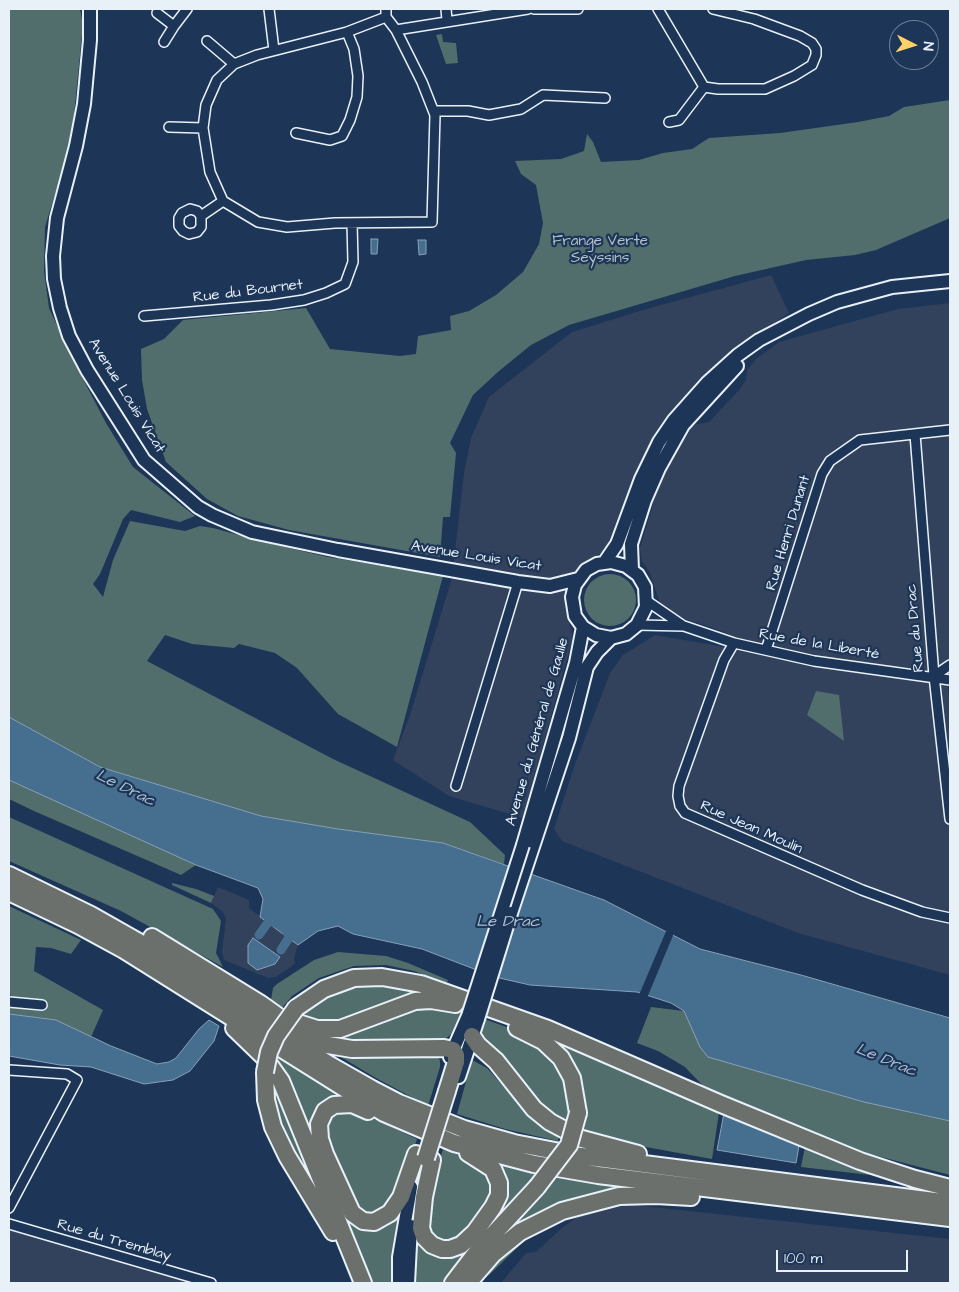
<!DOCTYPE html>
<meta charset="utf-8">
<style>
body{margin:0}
#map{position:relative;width:959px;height:1292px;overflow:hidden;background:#1d3557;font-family:"Architects Daughter",sans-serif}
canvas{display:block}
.frame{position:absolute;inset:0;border:10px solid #e8f1f8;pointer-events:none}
.north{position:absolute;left:889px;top:20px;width:50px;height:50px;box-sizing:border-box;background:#1d3557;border:1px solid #6e8097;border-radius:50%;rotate:95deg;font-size:14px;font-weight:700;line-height:20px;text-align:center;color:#e8f1f8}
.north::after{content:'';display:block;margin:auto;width:18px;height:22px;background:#ffd166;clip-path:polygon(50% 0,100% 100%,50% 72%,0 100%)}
.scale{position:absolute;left:776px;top:1250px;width:132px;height:22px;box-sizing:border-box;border:2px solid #e8f1f8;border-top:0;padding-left:6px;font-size:15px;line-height:18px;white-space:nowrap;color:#e8f1f8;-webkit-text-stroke:4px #1d3557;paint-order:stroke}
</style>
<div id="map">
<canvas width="959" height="1292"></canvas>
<div class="frame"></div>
<div class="north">N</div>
<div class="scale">100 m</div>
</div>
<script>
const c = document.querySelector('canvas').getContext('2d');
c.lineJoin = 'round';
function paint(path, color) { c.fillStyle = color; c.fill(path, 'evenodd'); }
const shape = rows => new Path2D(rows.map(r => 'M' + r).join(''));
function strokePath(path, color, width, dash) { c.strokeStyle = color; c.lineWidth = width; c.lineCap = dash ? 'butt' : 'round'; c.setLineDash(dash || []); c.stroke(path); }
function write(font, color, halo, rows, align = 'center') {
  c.font = font + ' "Architects Daughter",sans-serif'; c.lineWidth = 4.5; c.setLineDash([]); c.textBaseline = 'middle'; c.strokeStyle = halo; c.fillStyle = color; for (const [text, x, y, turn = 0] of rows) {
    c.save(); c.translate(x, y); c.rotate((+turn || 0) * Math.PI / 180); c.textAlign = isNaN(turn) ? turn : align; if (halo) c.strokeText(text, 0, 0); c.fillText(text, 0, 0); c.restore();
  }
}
paint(shape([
 [771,275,789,313,745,344,680,409,630,485,606,549,573,574,565,608,573,637,523,818,449,796,393,760,410,715,452,578,464,473,471,438,489,397,572,332,643,310],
 [950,303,950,667,946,670,950,705,950,975,798,933,562,841,554,829,574,767,610,673,623,655,655,635,778,656,716,629,685,619,661,606,649,571,642,561,640,548,652,508,655,482,672,461,688,426,709,422,740,389,746,380,747,370,756,359,779,342,898,309],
 [218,887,249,900,249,908,298,945,294,958,295,964,276,977,268,978,224,960,222,951,226,919,223,912,211,903],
 [624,1204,950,1239,950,1283,501,1283,526,1253,536,1252,563,1227,585,1212,603,1206],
 [9,1229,198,1283,9,1283]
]), '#32425d');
paint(shape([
 [9,9,80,9,83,25,74,115,68,151,45,227,44,271,49,308,71,356,106,423,133,467,195,516,180,522,131,510,123,519,100,574,93,584,103,597,113,560,130,521,185,531,200,526,213,528,268,543,328,557,443,576,397,747,338,714,297,668,275,653,239,644,234,648,192,644,165,635,147,661,333,759,470,822,505,855,504,864,443,843,338,829,261,816,100,767,9,717],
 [442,34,443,42,456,43,458,63,446,64,436,35],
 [950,100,950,218,876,250,855,255,806,260,735,276,569,325,531,345,499,371,473,395,450,443,456,453,450,517,443,517,440,557,289,530,238,516,207,499,166,462,147,409,142,380,141,349,164,339,183,320,306,308,330,349,400,356,416,354,418,336,451,330,450,316,469,311,496,295,523,272,539,244,543,223,536,185,521,174,515,161,561,159,584,151,587,134,593,142,601,162,639,160,663,153,692,149,709,138,780,133,858,122,889,116,904,107],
 '584 600a26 26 0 1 1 52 0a26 26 0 1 1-52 0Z',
 [816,691,839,695,844,741,807,715],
 [9,780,41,793,196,865,181,875,34,811,9,799],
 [9,817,213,909,221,921,216,953,223,967,121,911,9,861],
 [172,883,196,889,214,896,211,903,172,885],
 [9,906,81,940,71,954,51,948,36,947,34,971,103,1010,91,1037,56,1020,9,1014,9,1002,13,1002,9,991],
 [338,952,386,956,408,963,448,980,447,983,414,971,386,965,354,966,319,978,292,996,282,1008,271,1000,273,988,277,984,314,960],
 [357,982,427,991,363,1016,327,1024,295,1016,310,1002],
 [449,1006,464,1011,455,1031,444,1040,344,1042,322,1034,407,1007],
 [651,1007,684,1011,693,1028,911,1113,950,1121,950,1175,866,1153,706,1089,685,1067,658,1051,637,1043],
 [479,1017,509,1028,547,1051,569,1083,570,1128,551,1117,486,1042,480,1033],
 [549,1037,720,1106,712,1159,618,1142,583,1131,586,1105,583,1084,574,1064],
 [341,1054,435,1055,440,1060,440,1067,428,1106,376,1078,339,1056],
 [280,1058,339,1095,318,1110,349,1220,359,1228,372,1231,388,1226,399,1212,394,1256,395,1283,368,1283,276,1062],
 [472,1060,487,1068,522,1107,559,1136,558,1141,505,1129,457,1114],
 [276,1082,320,1195,284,1144,268,1087],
 [357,1111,417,1139,405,1176,384,1214,360,1215,328,1143,325,1121,331,1113],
 [805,1147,876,1171,879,1176,801,1167],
 [443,1149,474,1161,486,1169,494,1192,460,1240,437,1243,426,1226,430,1191],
 [499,1163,541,1175,451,1283,411,1283,412,1237,449,1256,506,1180],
 [555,1178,638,1189,577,1201,479,1262],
 [548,1221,520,1245,487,1277,497,1260,515,1242]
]), '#516e6d');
const water = shape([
 [371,239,378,239,377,254,371,254,371,239],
 [418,240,426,240,426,254,419,255,418,240],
 [9,717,100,767,261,816,338,829,443,843,604,900,700,949,801,975,950,1018,950,1121,864,1102,708,1057,700,1047,684,1011,671,1003,637,992,530,985,495,977,422,949,353,934,338,926,318,931,298,945,260,917,263,899,258,888,196,865,9,780,9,717],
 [253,938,280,957,275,964,257,970,248,963,248,945,253,938],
 [9,1014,56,1020,111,1046,157,1064,169,1062,176,1058,199,1029,209,1020,219,1026,214,1041,190,1071,173,1080,144,1084,91,1067,60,1065,9,1056,9,1014],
 [724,1113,799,1146,796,1163,717,1150,724,1113]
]);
paint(water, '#466e8e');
strokePath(water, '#87a2b8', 1);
paint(shape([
 [667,929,674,933,647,998,639,995]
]), '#1d3557');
strokePath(shape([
 [259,935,269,921,282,925,290,936,281,950]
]), '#466e8e', 9);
const street = shape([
 [269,9,274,50],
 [386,9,386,17,396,30,422,82,435,115,432,222,335,223,287,227,258,222,223,201,210,172,203,128,206,105,217,80,234,64,257,55,347,32,386,17],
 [446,9,447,20],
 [534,9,578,9],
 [658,9,704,87,718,89,765,89,794,76,812,65,816,55,816,49,812,43,800,36,754,19,713,9],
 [157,13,174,26,187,9],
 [396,30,528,9],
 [207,41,234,64],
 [164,42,174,26],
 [434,111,468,111,489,115,521,109,543,95,605,98],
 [669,122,679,120,704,87],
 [169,127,203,128],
 [296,133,330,140,342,136,350,120,357,97,358,76,354,49,347,32],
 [201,216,197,211,190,209,182,213,179,218,179,226,183,231,189,234,197,232,201,227,201,216,223,201],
 [144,316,271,305,304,300,326,293,345,284,353,262,352,223],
 [915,434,934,676,950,819],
 [647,601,682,625],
 [637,625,684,626,734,643,814,661,950,680],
 [734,643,724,660,679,786,678,796,680,806,685,813,862,890,922,912,950,918],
 [766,650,822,474,830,461,860,440,950,430],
 [934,676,950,665],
 [456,786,518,582],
 [9,1002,42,1005],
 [9,1070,67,1074,77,1080,9,1208],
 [9,1224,211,1283]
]);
const secondary = shape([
 [90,9,90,40,84,104,76,146,57,218,53,256,54,279,60,308,69,336,87,370,144,460,198,507,212,515,252,532,338,550,518,582,550,586,578,579],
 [604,563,617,544,641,479,659,442,674,420,707,383,738,355,759,340,809,314,837,302,892,287,950,281],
 [632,570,631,544,645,500,659,468,683,425,737,366],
 [523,845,576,663,583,627],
 [511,913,569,738,587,667,597,652,611,638,626,634,637,625,646,607,645,587,638,575,626,566,611,562,597,564,586,570,575,585,572,597,575,616,583,627,596,635,611,638],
 [450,1057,468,1016],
 [459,1077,478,1019],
 [399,1283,399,1257,411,1187],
 [408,1283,411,1226]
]);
const highway = shape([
 [9,875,91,915,158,953,328,1064,372,1089,399,1103,464,1129,514,1143,581,1156,950,1203],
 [9,892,78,925,124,950,384,1113,454,1143,534,1164,598,1175,950,1218],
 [152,937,261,1004,300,1032,328,1045,352,1049,444,1048,453,1050,456,1055,456,1062,447,1091],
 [296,1008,324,989,354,978,382,977,421,984,548,1029,721,1104,860,1161,915,1179,950,1188],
 [298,1023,317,1029,340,1029,415,1001,431,1000,455,1004],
 [234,1028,264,1057,281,1081,363,1283],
 [517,1028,543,1041,561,1058,572,1078,578,1113],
 [472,1036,478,1045,496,1061,534,1109,550,1122,582,1139,638,1154],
 [265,1072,266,1100,273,1127,287,1156,333,1232],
 [368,1111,352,1104,334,1105,325,1111,319,1124,320,1139,325,1154,352,1213,363,1221,374,1222,390,1213,401,1197,416,1154],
 [432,1160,424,1197,421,1228,424,1237,432,1245,442,1249,450,1249,461,1245,475,1232,493,1207,499,1195,499,1183,493,1169,468,1153],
 [453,1283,476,1253,537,1187],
 [468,1283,493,1254,520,1232,562,1211,619,1196,656,1195,691,1197]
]);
strokePath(street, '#e8f1f8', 12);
strokePath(secondary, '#e8f1f8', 16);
strokePath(highway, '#e8f1f8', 20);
strokePath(street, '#1d3557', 9);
strokePath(secondary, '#1d3557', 12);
strokePath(highway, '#6b706d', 16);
const secondaryBridge = shape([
 [468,1016,523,845],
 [478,1019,511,913]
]);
const highwayBridge = shape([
 [265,1072,269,1052,276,1036,296,1008],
 [426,1158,447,1091],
 [537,1187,569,1145,578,1113]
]);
strokePath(secondaryBridge, '#e8f1f8', 16, []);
strokePath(highwayBridge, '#e8f1f8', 20, []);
strokePath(secondaryBridge, '#1d3557', 12);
strokePath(highwayBridge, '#6b706d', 16);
write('15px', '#b3c3c7', '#1d3557', [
 ["Frange Verte",600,242],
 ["Seyssins",600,259]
]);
write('15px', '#e8f1f8', '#1d3557', [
 ["Rue du Bournet",248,292,-7],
 ["Avenue Louis Vicat",126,396,58],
 ["Rue Henri Dunant",789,533,-73],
 ["Avenue Louis Vicat",476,557,9],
 ["Rue du Drac",916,628,-95],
 ["Rue de la Liberté",819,645,10],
 ["Avenue du Général de Gaulle",538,732,-74],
 ["Rue Jean Moulin",751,828,24],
 ["Rue du Tremblay",114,1241,16]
]);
write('italic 16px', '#afc3d3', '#1d3557', [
 ["Le Drac",125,789,26],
 ["Le Drac",508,923],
 ["Le Drac",886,1061,22]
]);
</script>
